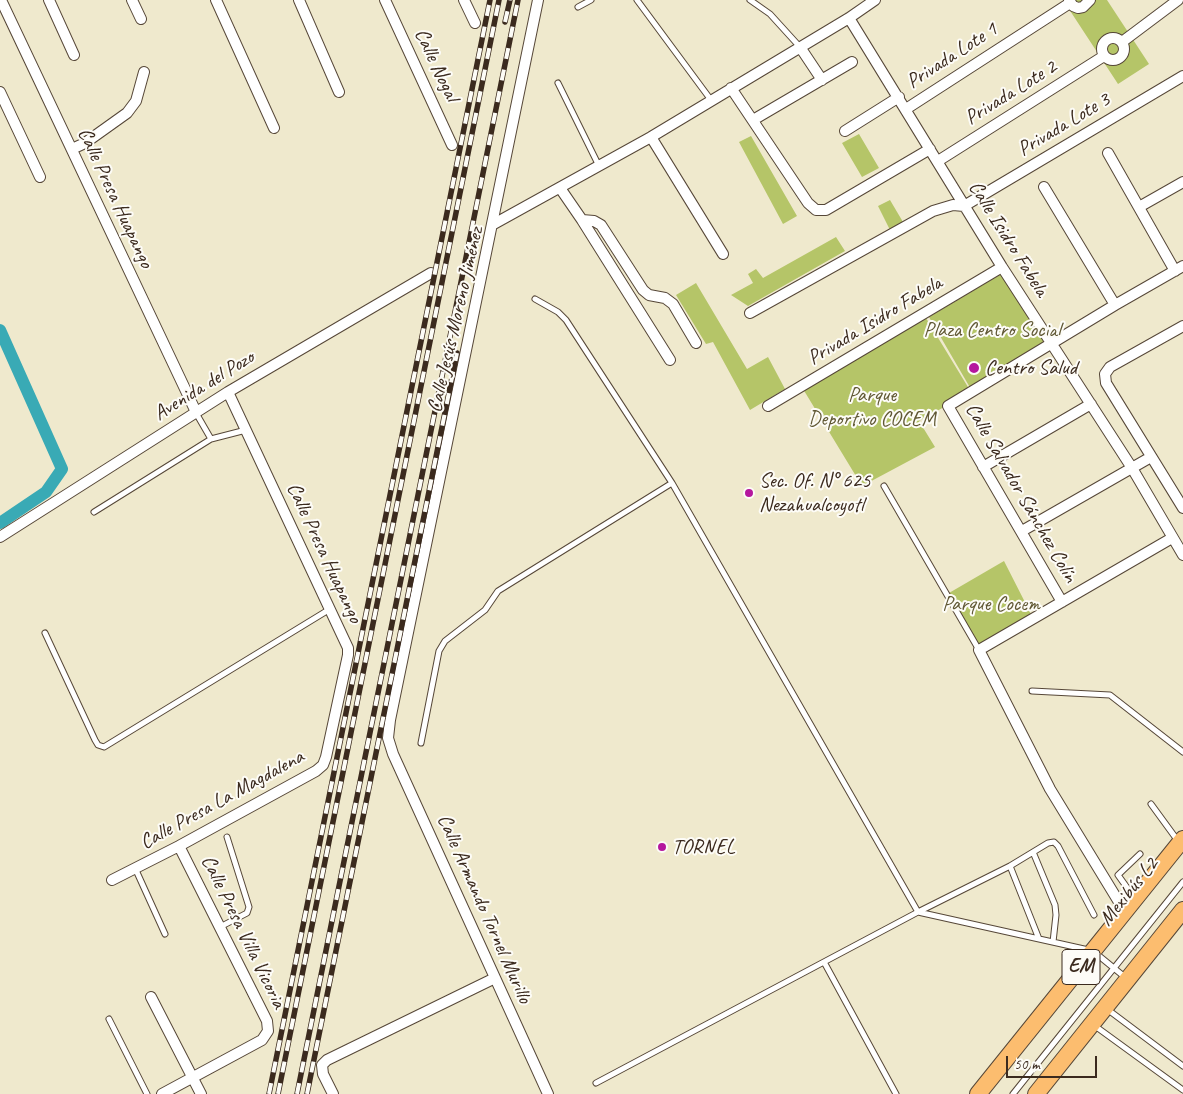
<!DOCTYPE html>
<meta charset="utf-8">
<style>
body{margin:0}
#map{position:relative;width:1183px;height:1094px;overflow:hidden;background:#efe9cd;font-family:Caveat,sans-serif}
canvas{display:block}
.scale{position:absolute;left:1006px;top:1056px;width:91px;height:22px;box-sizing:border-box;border:2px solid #3b2a1e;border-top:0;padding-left:6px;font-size:15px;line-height:18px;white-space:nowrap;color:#3b2a1e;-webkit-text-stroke:4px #fdfcf7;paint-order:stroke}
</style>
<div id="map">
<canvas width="1183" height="1094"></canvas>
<div class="scale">50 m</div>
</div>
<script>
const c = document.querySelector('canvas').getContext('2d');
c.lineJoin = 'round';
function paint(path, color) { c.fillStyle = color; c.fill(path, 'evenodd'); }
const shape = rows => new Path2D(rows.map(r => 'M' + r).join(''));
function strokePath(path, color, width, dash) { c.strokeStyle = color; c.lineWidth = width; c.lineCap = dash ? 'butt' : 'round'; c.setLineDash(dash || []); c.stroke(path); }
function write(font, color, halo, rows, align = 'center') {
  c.font = font + ' Caveat,sans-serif'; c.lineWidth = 4; c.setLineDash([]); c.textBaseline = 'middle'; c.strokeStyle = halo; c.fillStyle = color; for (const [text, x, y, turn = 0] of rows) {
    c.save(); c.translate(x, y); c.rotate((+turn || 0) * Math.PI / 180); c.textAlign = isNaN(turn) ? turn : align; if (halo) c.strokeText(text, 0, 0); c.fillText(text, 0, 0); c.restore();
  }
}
paint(shape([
 [1063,0,1107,0,1149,64,1118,84],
 [859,134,879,168,862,177,842,143],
 [751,136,797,216,783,224,739,142],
 [890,200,903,222,890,230,878,206],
 [836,237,845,251,748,306,731,295,753,283,748,274,756,269,763,278],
 [1008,270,1055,345,972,391,929,317],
 [696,283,747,369,768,357,785,389,750,410,713,342,706,344,676,295],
 [926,318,971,392,919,421,935,447,862,486,803,389],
 [1004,561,1032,616,979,645,949,593]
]), '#b5c568');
strokePath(shape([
 [0,330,62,469,46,492,0,523]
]), '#39aab5', 12);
const lane = shape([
 [637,0,711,100],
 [750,0,770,14,800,47],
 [578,7,591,0],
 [558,83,599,166],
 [535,299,558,312,566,320,672,483,918,912,1093,951,1126,978],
 [211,439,246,430],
 [884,486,979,650],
 [94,512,211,439,196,413],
 [45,633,95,740,98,745,104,747,330,609],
 [1032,691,1110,695,1183,752],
 [421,743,439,651,445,641,485,610,498,591,672,483],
 [1151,804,1178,841],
 [1033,852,1055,905,1056,915,1053,942],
 [1010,866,1039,939],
 [135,868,165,934],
 [1133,896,1118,875,1140,854],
 [220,927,247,913,249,907,227,837],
 [824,962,896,1094],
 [1107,1009,1183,1066],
 [109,1019,147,1094],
 [1095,1026,1183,1090],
 [596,1083,918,912,1010,866,1048,843,1054,842,1058,846,1094,915],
 [1013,1094,1183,882]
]);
const street = shape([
 [1,0,196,412],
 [49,0,74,55],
 [132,0,141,19],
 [216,0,274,128],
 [299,0,339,92],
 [385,0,452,145],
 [464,0,475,23],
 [538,0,390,720,388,738,393,754,548,1094],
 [1069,0,1073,6,1078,8,1083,7,1090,0],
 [849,18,1002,267,1132,468,1183,555],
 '1102 49a11 11 0 1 1 22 0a11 11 0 1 1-22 0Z',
 [1122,42,1178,0],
 [800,47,822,80],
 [731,88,808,203,816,210,826,210,930,149],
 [0,92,40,177],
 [906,109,1070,3],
 [753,120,852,62],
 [845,131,899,97],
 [651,137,723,254],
 [72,149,85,143,127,113,136,101,144,72],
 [1108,153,1175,271],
 [938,161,1104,56],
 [1044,187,1115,305],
 [560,188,582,220,670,360],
 [1139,207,1183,182],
 [582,220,594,221,601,225,643,290,649,295,665,298,673,304,696,343],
 [492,225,651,137,849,18,875,0],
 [750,313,933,211,953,205,964,206,1183,76],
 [1183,326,1110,367,1105,374,1106,383,1183,508],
 [768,406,1002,267],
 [983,467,1091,404],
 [1022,531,1151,457],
 [0,537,228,392,431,273],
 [1062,602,948,406,1115,305,1183,266],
 [112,880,179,846,316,771,323,765,326,757,348,655,348,648,228,392],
 [1125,912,1050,789,979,650,1172,538],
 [151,997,201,1094],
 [162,1094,262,1040,268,1031,267,1021,179,846],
 [333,1094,323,1074,322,1065,327,1060,495,978]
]);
const primary = shape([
 [978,1094,1183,839],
 [1036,1094,1183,910]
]);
strokePath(lane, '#564738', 7);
strokePath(street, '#564738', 12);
strokePath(primary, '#564738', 18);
strokePath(lane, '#fff', 5);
strokePath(street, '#fff', 10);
strokePath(primary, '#fcbd6f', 16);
const rail = shape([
 [505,22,510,0],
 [269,1094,490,0],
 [278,1094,499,0],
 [297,1094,518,0],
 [307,1094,457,353]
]);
strokePath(rail, '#3b2a1e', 5.5);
strokePath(rail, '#fdfcf7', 4, [11]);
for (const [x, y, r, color] of [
 [974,368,6,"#b5179e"],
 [749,493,5,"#b5179e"],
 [662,847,5,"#b5179e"]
]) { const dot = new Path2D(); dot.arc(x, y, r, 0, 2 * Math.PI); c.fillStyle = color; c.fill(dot); strokePath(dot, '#fdfcf7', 2); }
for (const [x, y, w] of [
 [1081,967,38]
]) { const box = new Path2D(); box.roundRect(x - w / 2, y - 17.5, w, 35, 4); c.fillStyle = '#fdfcf7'; c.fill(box); strokePath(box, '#3b2a1e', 1); }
write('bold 20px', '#3b2a1e', null, [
 ["EM",1081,967]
]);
write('21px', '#3b2a1e', '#fdfcf7', [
 ["Privada Lote 1",952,56,-33],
 ["Calle Nogal",436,65,65],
 ["Privada Lote 2",1011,93,-32],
 ["Privada Lote 3",1064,125,-31],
 ["Calle Presa Huapango",115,198,65],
 ["Calle Isidro Fabela",1008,239,58],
 ["Calle Jesús Moreno Jiménez",456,320,-77],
 ["Privada Isidro Fabela",875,321,-31],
 ["Avenida del Pozo",204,386,-32],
 ["Calle Salvador Sánchez Colín",1021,493,60],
 ["Calle Presa Huapango",324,553,65],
 ["Calle Presa La Magdalena",222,800,-29],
 ["Mexibús L2",1129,892,-51],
 ["Calle Armando Tornel Murillo",484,909,66],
 ["Calle Presa Villa Vicoria",243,932,64]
]);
write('21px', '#605834', '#fdfcf7', [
 ["Plaza Centro Social",992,330],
 ["Parque",872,395],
 ["Deportivo COCEM",872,419],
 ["Parque Cocem",991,604]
]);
write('21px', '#3b2a1e', '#fdfcf7', [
 ["Centro Salud",985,368],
 ["Sec. Of. N° 625",759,481],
 ["Nezahualcoyotl",759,505],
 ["TORNEL",672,847]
], 'left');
</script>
